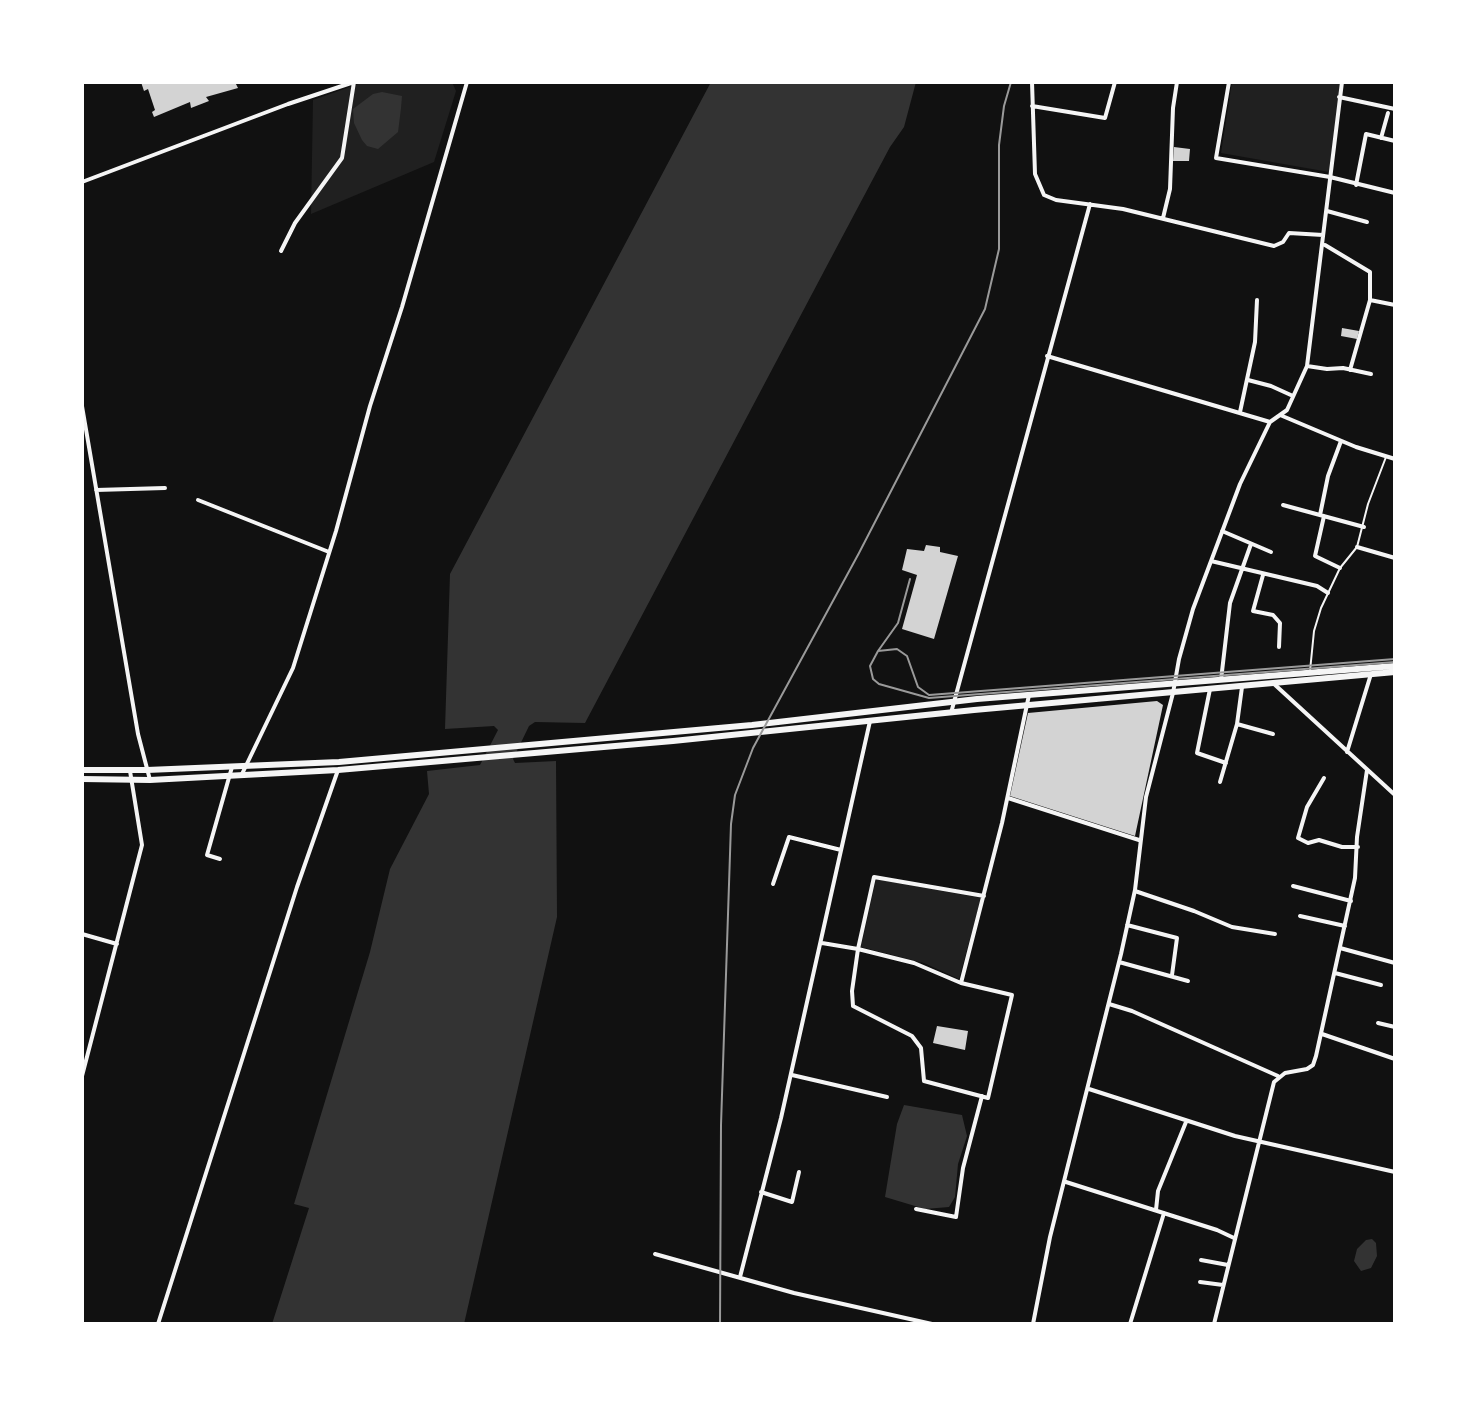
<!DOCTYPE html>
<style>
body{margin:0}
#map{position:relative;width:1477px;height:1406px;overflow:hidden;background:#111;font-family:Montserrat,sans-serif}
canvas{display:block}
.frame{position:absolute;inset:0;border:84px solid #fff;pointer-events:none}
</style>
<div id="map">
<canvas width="1477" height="1406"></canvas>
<div class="frame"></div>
</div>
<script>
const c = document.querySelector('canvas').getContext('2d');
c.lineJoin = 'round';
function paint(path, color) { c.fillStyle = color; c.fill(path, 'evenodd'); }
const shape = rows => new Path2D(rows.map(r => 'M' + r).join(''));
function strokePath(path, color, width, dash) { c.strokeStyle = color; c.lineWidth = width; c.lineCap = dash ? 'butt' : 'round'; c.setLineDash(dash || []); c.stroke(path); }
paint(shape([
 [364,82,452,82,456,91,434,162,311,214,313,100],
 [1232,82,1341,82,1329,172,1221,153],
 [876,879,981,898,959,979,924,963,861,947]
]), '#202020');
paint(shape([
 [711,82,916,82,904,127,890,147,831,258,585,723,535,722,529,726,513,759,515,763,556,761,557,917,464,1324,272,1324,309,1208,294,1204,370,952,390,869,429,794,427,771,480,765,498,730,494,726,445,729,450,574],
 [382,92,402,96,401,108,398,132,378,149,367,146,362,140,354,123,353,109,373,94],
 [904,1105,962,1115,967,1136,958,1164,955,1197,949,1207,925,1209,885,1197,897,1124],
 [1372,1239,1376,1243,1377,1256,1371,1268,1361,1271,1354,1261,1357,1249,1366,1240]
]), '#333');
paint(shape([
 [141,82,235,82,238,88,206,97,209,101,191,108,190,102,154,117,152,112,155,110,148,89,144,91],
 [1174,147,1190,149,1189,161,1173,161],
 [1342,328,1359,331,1357,339,1341,336],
 [926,545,940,547,940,552,958,556,934,639,902,629,917,575,902,570,907,549,924,551],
 [1157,701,1163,705,1135,836,1010,796,1028,713],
 [937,1026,968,1031,965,1050,933,1043]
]), '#d3d3d3');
strokePath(shape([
 [1310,671,1314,631,1321,608,1340,568,1357,547,1368,504,1386,457]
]), '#f5f5f5', 2);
strokePath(shape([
 [1032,82,1035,174,1044,195,1056,200,1123,209,1274,246,1283,242,1289,233,1323,235],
 [1229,82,1216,158,1330,177,1395,193],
 [1339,97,1395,109],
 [1032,106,1105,118,1115,82],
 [1381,138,1388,113],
 [82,182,288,104,354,82],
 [1356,185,1366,134,1395,141],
 [1327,211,1367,222],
 [1163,218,1170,189,1173,108,1177,82],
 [1325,245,1370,272,1370,300,1350,370],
 [281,251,295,223,342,158,354,82],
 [1370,300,1395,305],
 [1047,356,1270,422],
 [1307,366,1327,369,1343,368,1371,374],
 [1248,380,1271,386,1293,396],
 [82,406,138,734,150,780],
 [1240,412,1255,342,1257,300],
 [1280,415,1356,447,1395,459],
 [96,490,165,488],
 [198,500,329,552],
 [1283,505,1364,527],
 [1320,515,1328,476,1341,441],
 [1324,516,1315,556,1340,568],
 [1222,531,1271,552],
 [1357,547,1395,558],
 [1211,561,1317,586,1328,593],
 [1263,575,1253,611,1273,615,1280,623,1279,647],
 [1221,680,1230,603,1251,544],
 [1273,683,1395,795],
 [1210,689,1197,753,1226,763],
 [951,713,1090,204],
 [1237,724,1273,734],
 [1347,752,1371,674],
 [242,774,293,668,336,531,370,406,402,307,467,82],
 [1324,778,1307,807,1298,838,1308,843,1319,840,1342,847,1358,847],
 [1220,782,1237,724,1242,687],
 [1008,798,1139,840],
 [220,859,207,855,232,767],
 [773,884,789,837,841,850],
 [1293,886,1351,901],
 [1135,891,1194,911,1232,927,1275,934],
 [1300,916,1345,926],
 [1127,925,1177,938,1172,975],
 [82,934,117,944],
 [822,943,858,949,914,963,961,983,1012,995,988,1098,924,1081,921,1048,912,1036,853,1006,852,991,858,949,874,877,984,896],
 [1340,948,1395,963],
 [1119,962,1188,981],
 [1335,973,1381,985],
 [961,983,1002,823,1029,695],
 [1109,1004,1132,1011,1278,1076],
 [1378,1023,1395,1027],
 [1322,1034,1395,1059],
 [792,1075,887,1097],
 [82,1076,142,845,130,771],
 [1089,1089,1235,1136,1395,1172],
 [1066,1182,1217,1230,1234,1238],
 [761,1192,792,1202,799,1172],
 [916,1209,956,1217,963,1168,982,1096],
 [1156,1210,1158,1191,1186,1122],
 [655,1254,794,1293,932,1324],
 [1201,1260,1228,1265],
 [740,1277,781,1118,870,721],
 [1200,1282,1223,1285],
 [158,1324,297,887,338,770],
 [1033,1324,1050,1237,1121,954,1135,890,1146,797,1173,693,1179,659,1193,609,1240,484,1270,422,1287,410,1307,366,1342,82],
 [1130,1324,1164,1213],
 [1214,1324,1274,1082,1285,1073,1307,1069,1313,1065,1316,1056,1355,878,1357,837,1367,770]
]), '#f5f5f5', 4);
strokePath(shape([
 [82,770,147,770,339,762,752,725,977,699,1395,666],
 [82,779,150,780,338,770,673,741,974,710,1395,672]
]), '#f5f5f5', 6);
strokePath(shape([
 [878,651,898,623,910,579],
 [1395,659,929,695,918,687,907,656,897,649,878,651,870,666,873,679,879,684,929,698,1395,662]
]), '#9a9a9a', 2);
strokePath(shape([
 [720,1324,721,1125,731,824,735,795,753,748,859,553,985,309,999,249,999,145,1004,106,1011,82]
]), '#9a9a9a', 2);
</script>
